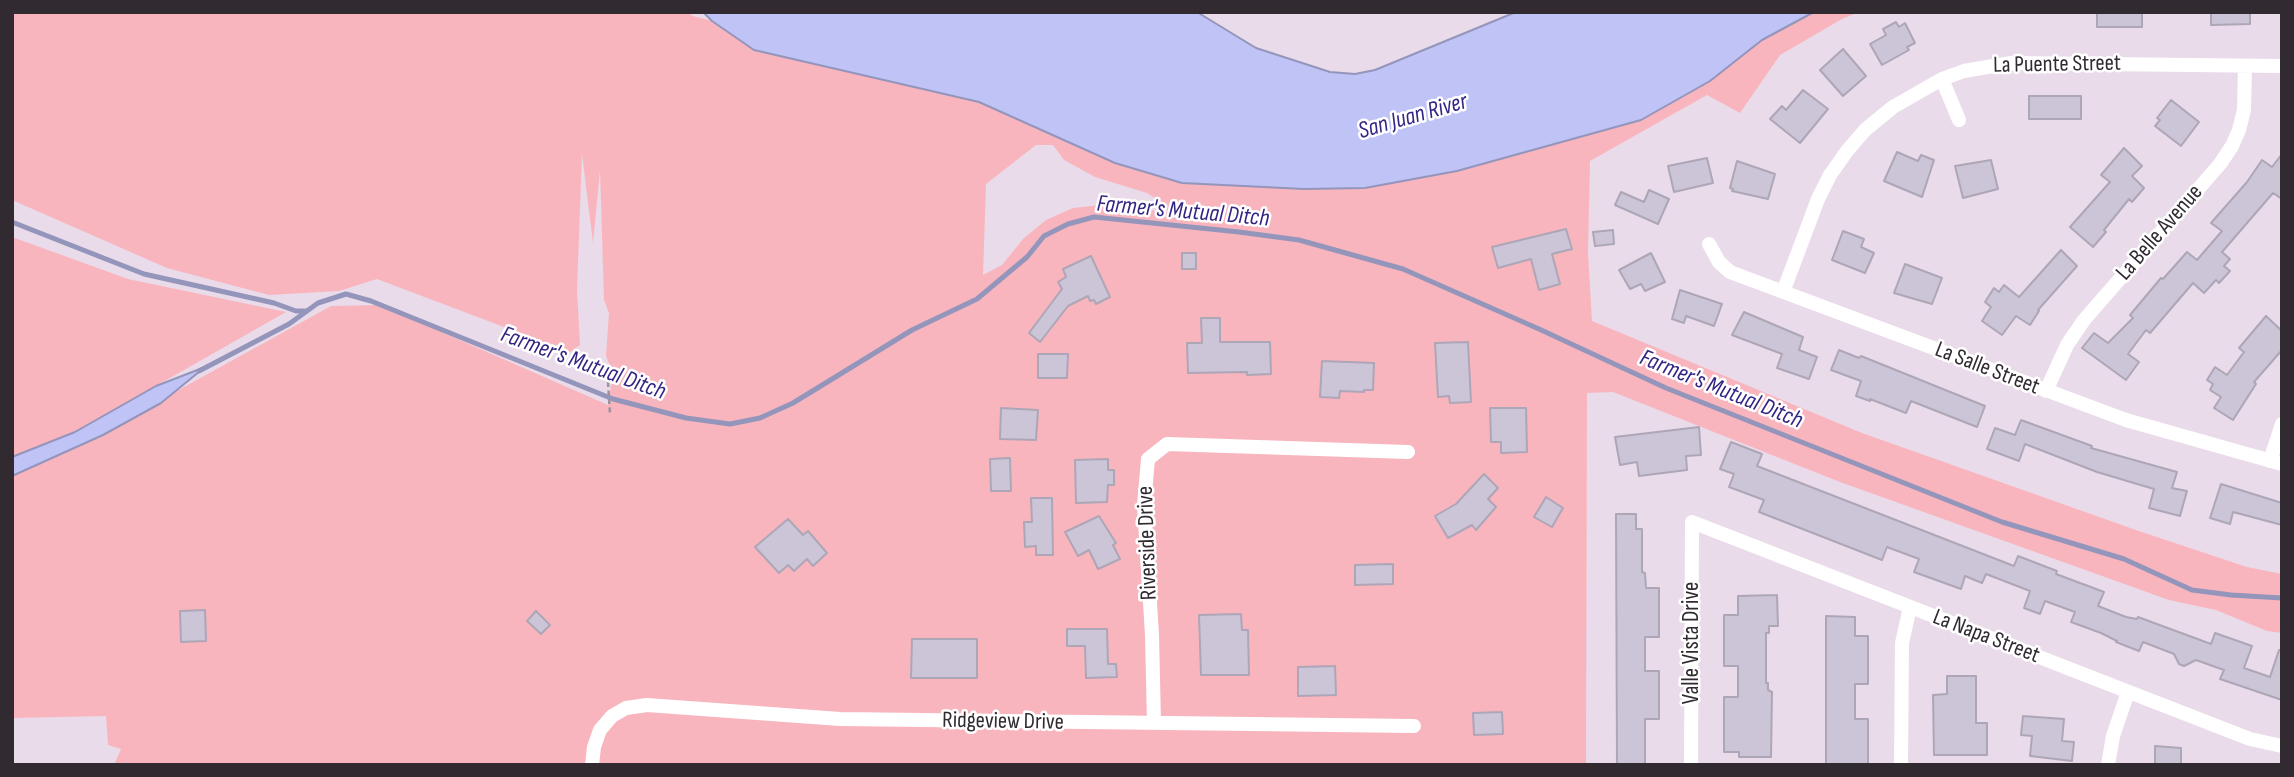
<!DOCTYPE html>
<style>
body{margin:0}
#map{position:relative;width:2294px;height:777px;overflow:hidden;background:#eadbea;font-family:"Sofia Sans Condensed",sans-serif}
canvas{display:block}
.frame{position:absolute;inset:0;border:14px solid #312b31;pointer-events:none}
</style>
<div id="map">
<canvas width="2294" height="777"></canvas>
<div class="frame"></div>
</div>
<script>
const c = document.querySelector('canvas').getContext('2d');
c.lineJoin = 'round';
function paint(path, color) { c.fillStyle = color; c.fill(path, 'evenodd'); }
const shape = rows => new Path2D(rows.map(r => 'M' + r).join(''));
function strokePath(path, color, width, dash) { c.strokeStyle = color; c.lineWidth = width; c.lineCap = dash ? 'butt' : 'round'; c.setLineDash(dash || []); c.stroke(path); }
function write(font, color, halo, rows, align = 'center') {
  c.font = font + ' "Sofia Sans Condensed",sans-serif'; c.lineWidth = 5; c.setLineDash([]); c.textBaseline = 'middle'; c.strokeStyle = halo; c.fillStyle = color; for (const [text, x, y, turn = 0] of rows) {
    c.save(); c.translate(x, y); c.rotate((+turn || 0) * Math.PI / 180); c.textAlign = isNaN(turn) ? turn : align; if (halo) c.strokeText(text, 0, 0); c.fillText(text, 0, 0); c.restore();
  }
}
paint(shape([
 [12,12,687,12,693,16,712,21,754,50,979,102,1115,163,1182,183,1304,189,1365,188,1641,120,1710,81,1762,40,1814,12,1859,12,1842,19,1780,55,1740,113,1707,95,1590,161,1588,253,1592,321,1862,433,2136,530,2247,567,2282,574,2282,633,2267,631,2216,610,2169,600,1840,482,1613,392,1587,393,1586,765,114,765,121,749,108,745,106,716,12,718,12,476,41,463,161,403,175,392,331,306,380,305,608,405,613,373,606,356,609,313,604,300,600,170,593,243,582,154,577,290,580,345,570,352,377,279,339,291,269,295,167,268,12,200],
 [1036,145,1053,145,1064,160,1095,177,1147,193,1166,205,1167,212,1101,205,1073,208,1046,220,1023,239,1002,265,983,275,986,184],
 [12,237,128,279,286,312,75,432,12,457]
]), '#f9b5be');
const water = shape([
 [703,12,1197,12,1256,48,1330,72,1355,74,1375,70,1516,12,1814,12,1762,40,1710,81,1641,120,1457,171,1365,188,1304,189,1182,183,1115,163,979,102,754,50,712,21,703,12],
 [205,367,161,403,103,435,12,476,12,457,75,432,156,386,205,367]
]);
paint(water, '#bfc3f6');
strokePath(water, '#9495bb', 2);
strokePath(shape([
 [12,222,144,274,274,303,296,311,306,311],
 [199,371,289,324,318,303,346,294,371,301,613,399,686,418,730,424,760,418,793,403,912,330,977,299,1027,257,1044,236,1068,224,1094,217,1239,232,1299,240,1403,269,1539,329,1666,388,2002,522,2124,559,2192,590,2231,595,2282,598]
]), '#9495bb', 5);
const building = shape([
 [2097,12,2142,12,2142,27,2097,27,2097,12],
 [2211,12,2250,12,2250,24,2211,25,2211,12],
 [1896,22,1899,27,1905,23,1915,43,1907,47,1909,50,1882,65,1870,44,1886,35,1883,29,1896,22],
 [1843,49,1866,76,1843,96,1820,70,1843,49],
 [1803,90,1828,109,1800,143,1770,119,1782,106,1786,110,1803,90],
 [2029,96,2081,96,2081,119,2029,119,2029,96],
 [2171,100,2199,122,2181,146,2155,126,2160,120,2157,118,2171,100],
 [2124,148,2142,166,2132,176,2144,188,2132,202,2129,199,2104,230,2106,232,2093,247,2070,227,2110,182,2101,175,2124,148],
 [1897,152,1918,161,1921,155,1934,160,1922,197,1884,181,1897,152],
 [2282,154,2282,199,2273,193,2222,252,2230,259,2224,266,2230,271,2219,283,2216,280,2204,293,2193,283,2150,333,2146,330,2128,354,2139,362,2126,380,2082,348,2094,333,2108,343,2133,318,2130,315,2161,278,2163,279,2187,252,2197,260,2222,231,2211,223,2247,182,2262,160,2272,167,2282,154],
 [1707,158,1713,183,1674,192,1668,166,1707,158],
 [1991,160,1998,189,1963,198,1955,166,1991,160],
 [1737,161,1775,174,1768,199,1732,191,1733,189,1730,188,1737,161],
 [1649,190,1669,199,1658,224,1615,205,1621,192,1644,202,1649,190],
 [1566,229,1572,249,1552,254,1560,284,1539,290,1531,259,1498,268,1492,247,1566,229],
 [1613,230,1614,244,1595,246,1593,232,1613,230],
 [1843,231,1864,239,1861,247,1874,253,1865,273,1832,260,1843,231],
 [2061,250,2077,266,2038,310,2039,311,2030,325,2016,316,2002,335,1982,321,1991,307,1985,302,1994,288,1999,292,2004,285,2019,297,2061,250],
 [1182,253,1196,253,1196,269,1182,269,1182,253],
 [1651,253,1665,282,1645,291,1641,284,1630,289,1619,270,1651,253],
 [1091,256,1110,297,1096,304,1094,300,1090,301,1088,296,1068,306,1040,342,1029,333,1062,289,1058,282,1066,277,1063,269,1091,256],
 [1905,264,1942,278,1932,304,1894,293,1905,264],
 [1680,290,1722,304,1714,326,1686,316,1684,323,1672,319,1680,290],
 [1744,312,1803,337,1799,350,1817,357,1809,379,1777,368,1782,354,1732,335,1744,312],
 [2266,316,2282,331,2282,350,2254,382,2256,384,2233,420,2214,408,2221,397,2210,390,2213,384,2207,380,2215,367,2227,375,2244,352,2239,348,2266,316],
 [1201,318,1220,318,1220,342,1270,342,1271,374,1247,375,1247,372,1188,373,1187,343,1202,343,1201,318],
 [1468,342,1471,402,1450,403,1449,396,1438,397,1435,343,1468,342],
 [1839,350,1859,358,1861,356,1985,406,1977,427,1911,401,1906,413,1870,399,1870,401,1856,396,1861,381,1831,370,1839,350],
 [1038,354,1068,354,1067,378,1038,378,1038,354],
 [1322,361,1374,363,1373,390,1364,390,1364,392,1340,391,1339,398,1320,397,1322,361],
 [1001,408,1038,410,1036,440,1000,439,1001,408],
 [1490,408,1526,408,1527,452,1501,453,1501,442,1491,442,1490,408],
 [2021,420,2092,446,2091,448,2177,472,2172,488,2187,491,2180,516,2149,508,2154,489,2097,472,2025,444,2019,461,1987,449,1995,428,2015,435,2021,420],
 [1699,427,1701,455,1686,456,1687,470,1639,476,1637,462,1620,465,1615,437,1699,427],
 [1731,442,1762,454,1757,466,2014,566,2018,556,2057,571,2056,574,2104,592,2098,606,2126,617,2137,619,2138,617,2211,644,2215,633,2252,646,2244,668,2270,677,2279,650,2282,650,2282,700,2220,679,2224,670,2196,660,2184,666,2179,664,2174,654,2143,642,2139,651,2116,642,2117,641,2101,633,2071,622,2075,612,2045,601,2040,614,2024,608,2030,591,1986,574,1982,583,1965,576,1961,589,1914,572,1919,559,1887,547,1882,560,1759,512,1764,500,1729,487,1734,474,1720,469,1731,442],
 [1010,458,1011,491,991,491,990,459,1010,458],
 [1108,459,1108,470,1114,470,1114,485,1108,485,1107,502,1076,503,1075,460,1108,459],
 [1484,474,1498,488,1488,499,1496,507,1476,530,1472,525,1448,538,1435,516,1456,504,1484,474],
 [2221,484,2282,503,2282,525,2233,512,2230,524,2210,518,2221,484],
 [1546,497,1563,508,1552,527,1534,517,1546,497],
 [1031,498,1052,498,1053,555,1036,555,1036,546,1025,547,1024,522,1032,522,1031,498],
 [1616,514,1636,514,1636,529,1642,529,1642,572,1645,573,1646,588,1659,588,1659,637,1645,637,1645,671,1659,671,1659,719,1645,719,1645,765,1617,765,1616,514],
 [1099,516,1116,543,1113,545,1120,559,1098,569,1089,550,1078,556,1065,532,1099,516],
 [788,519,803,535,808,531,827,553,813,566,807,559,794,571,788,565,779,573,755,547,788,519],
 [1393,564,1393,584,1355,585,1355,565,1393,564],
 [1777,595,1778,626,1769,626,1769,633,1766,633,1766,683,1768,683,1768,690,1772,692,1771,757,1739,757,1739,752,1724,752,1724,697,1738,697,1738,666,1724,666,1724,615,1738,615,1738,596,1777,595],
 [205,610,206,641,181,642,180,611,205,610],
 [536,611,550,625,541,634,527,621,536,611],
 [1241,614,1242,630,1248,630,1249,675,1201,675,1199,615,1241,614],
 [1826,616,1855,617,1855,636,1868,636,1868,684,1855,684,1855,719,1868,719,1868,765,1826,765,1826,616],
 [1067,629,1107,629,1108,664,1116,664,1117,677,1086,678,1085,646,1067,646,1067,629],
 [912,639,977,639,977,678,911,678,912,639],
 [1335,666,1336,695,1298,696,1298,667,1335,666],
 [1947,676,1976,676,1976,723,1987,723,1987,755,1934,755,1933,695,1947,694,1947,676],
 [1502,712,1503,734,1474,735,1473,713,1502,712],
 [2023,716,2064,719,2062,741,2074,742,2072,761,2030,756,2032,736,2021,735,2023,716],
 [2155,746,2181,748,2181,765,2155,765,2155,746]
]);
paint(building, '#ccc5d7');
strokePath(building, '#ada6b7', 2);
strokePath(shape([
 [608,382,610,414]
]), '#9c919c', 2.5, [5, 3.5]);
strokePath(shape([
 [1942,79,1959,120],
 [1709,244,1719,262,1730,272,2126,420,2282,464],
 [1783,292,1818,199,1830,175,1847,151,1865,130,1893,107,1942,79,1964,71,2011,63,2282,66],
 [2046,391,2067,345,2084,320,2220,164,2232,146,2239,130,2244,110,2245,66],
 [2270,461,2282,424],
 [1154,723,1152,635,1144,505,1148,459,1167,444,1408,452],
 [592,765,594,747,600,730,612,716,626,708,647,705,840,719,1414,726],
 [1691,765,1692,522,2250,739,2282,746],
 [1901,765,1902,643,1910,607],
 [2108,765,2113,736,2128,692]
]), '#fff', 14);
write('23px', '#312b31', '#fff', [
 ["La Puente Street",2057,65,-1],
 ["La Belle Avenue",2160,233,-49],
 ["La Salle Street",1987,369,21],
 ["Riverside Drive",1148,543,-92],
 ["La Napa Street",1986,637,21],
 ["Valle Vista Drive",1692,643,-90],
 ["Ridgeview Drive",1003,722,1]
]);
write('italic 24px', '#332584', '#fff', [
 ["San Juan River",1413,117,-16],
 ["Farmer's Mutual Ditch",1183,212,5],
 ["Farmer's Mutual Ditch",583,364,20],
 ["Farmer's Mutual Ditch",1721,390,22]
]);
</script>
